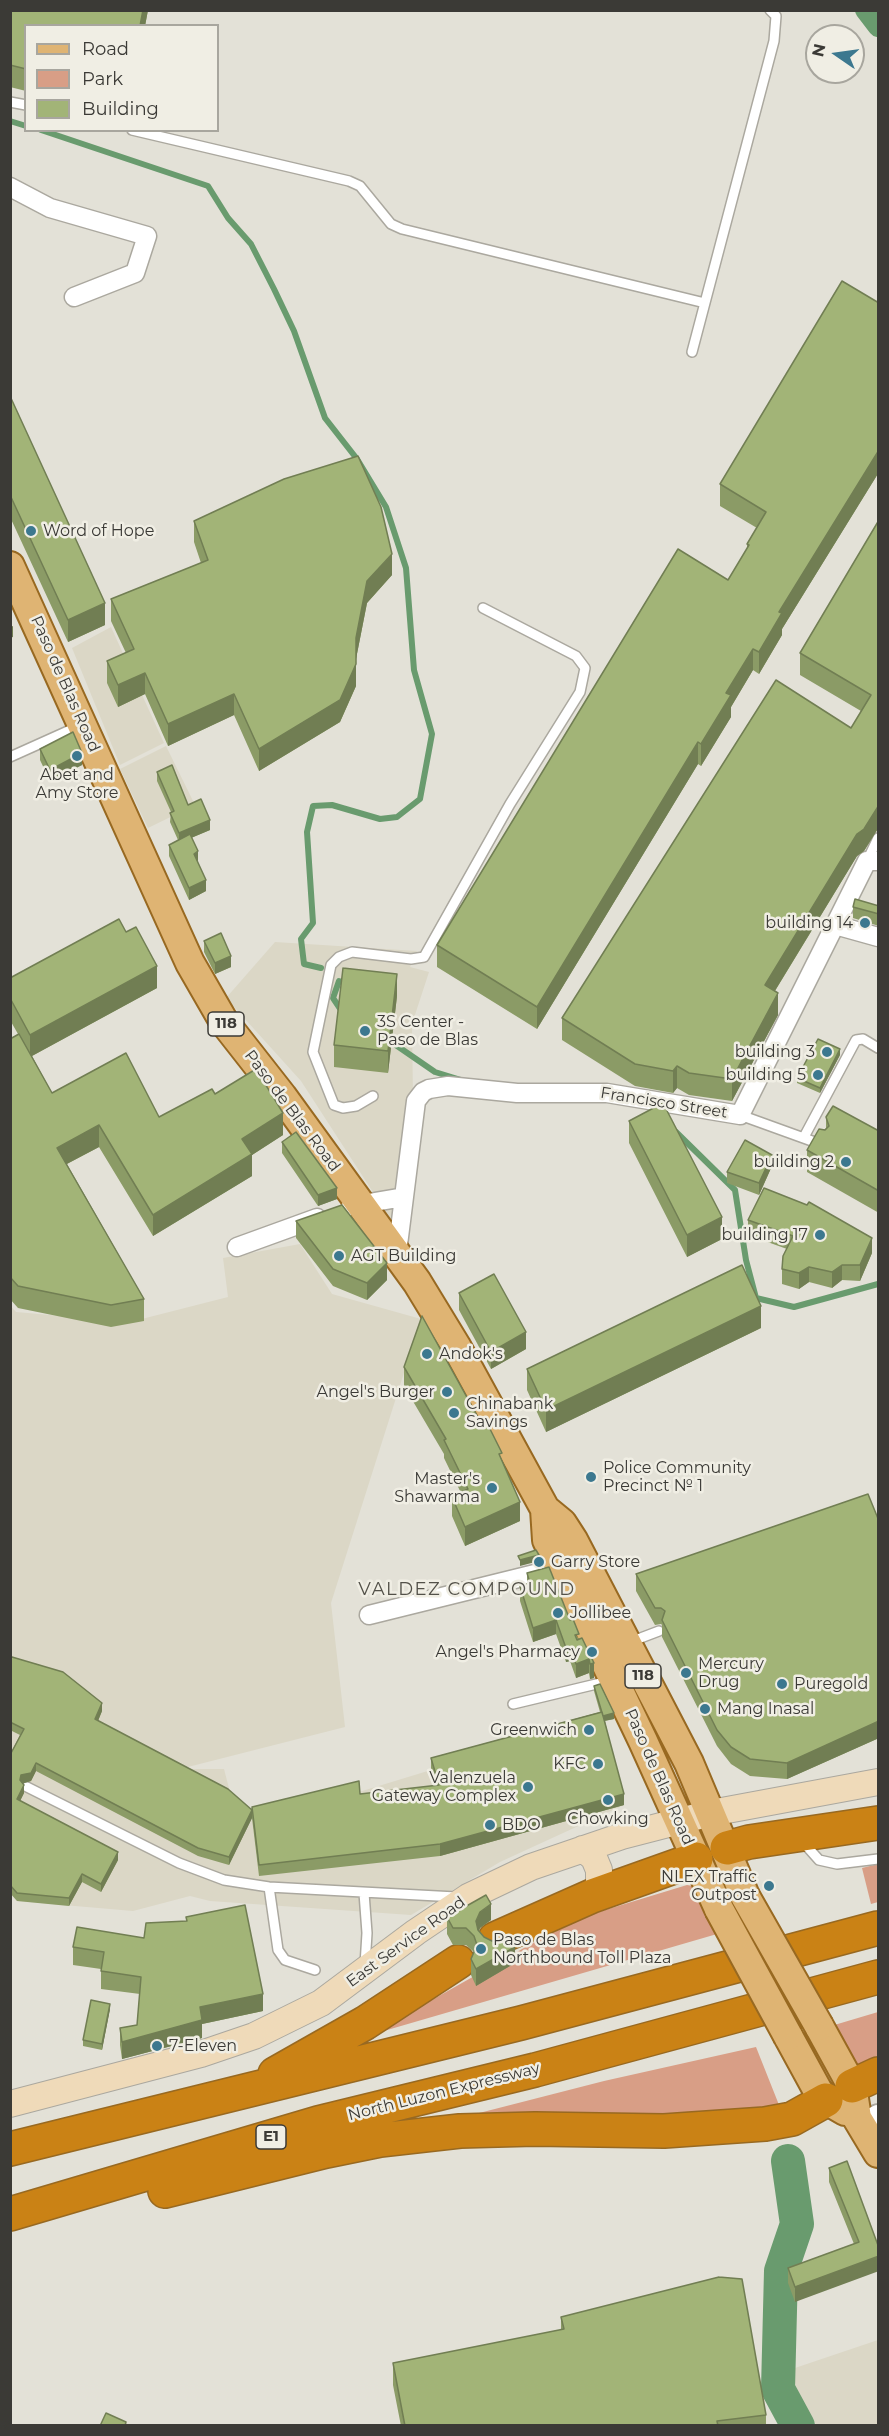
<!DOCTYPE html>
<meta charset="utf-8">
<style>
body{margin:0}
#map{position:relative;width:889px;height:2436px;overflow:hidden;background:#e3e1d7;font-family:Montserrat,sans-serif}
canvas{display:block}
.frame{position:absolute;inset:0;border:12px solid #3b3a36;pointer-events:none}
.legend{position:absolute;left:24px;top:24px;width:195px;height:108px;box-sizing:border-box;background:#f0eee4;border:2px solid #a8a69e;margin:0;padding:8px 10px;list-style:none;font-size:18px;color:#3b3a36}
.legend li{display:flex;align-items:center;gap:12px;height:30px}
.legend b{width:30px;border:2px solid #a8a69e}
.north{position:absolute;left:805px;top:24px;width:60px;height:60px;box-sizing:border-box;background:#f0eee4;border:2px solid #a8a69e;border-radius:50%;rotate:283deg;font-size:16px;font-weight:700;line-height:24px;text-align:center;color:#3b3a36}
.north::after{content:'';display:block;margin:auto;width:21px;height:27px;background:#3c788f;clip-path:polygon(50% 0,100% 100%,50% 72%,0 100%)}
</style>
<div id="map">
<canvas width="889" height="2436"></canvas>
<div class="frame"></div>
<ul class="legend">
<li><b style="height:8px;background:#dfb473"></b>Road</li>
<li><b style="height:16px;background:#d89e86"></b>Park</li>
<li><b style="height:16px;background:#a2b477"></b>Building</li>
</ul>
<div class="north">N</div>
</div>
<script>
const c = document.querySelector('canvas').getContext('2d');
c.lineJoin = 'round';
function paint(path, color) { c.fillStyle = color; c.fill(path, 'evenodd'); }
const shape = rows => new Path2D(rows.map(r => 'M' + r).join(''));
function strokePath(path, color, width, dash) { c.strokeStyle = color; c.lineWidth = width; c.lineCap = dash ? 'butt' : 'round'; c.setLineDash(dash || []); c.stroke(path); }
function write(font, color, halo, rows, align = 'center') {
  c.font = font + ' Montserrat,sans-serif'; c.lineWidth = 5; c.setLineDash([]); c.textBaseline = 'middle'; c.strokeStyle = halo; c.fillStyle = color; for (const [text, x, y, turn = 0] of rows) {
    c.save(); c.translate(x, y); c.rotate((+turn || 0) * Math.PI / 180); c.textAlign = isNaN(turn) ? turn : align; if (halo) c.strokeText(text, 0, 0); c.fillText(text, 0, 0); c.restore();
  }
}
paint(shape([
 [111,627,164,743,120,765,72,648],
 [166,746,195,805,148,828,120,769],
 [275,942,417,951,410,967,429,972,412,1024,413,1099,393,1223,301,1081,226,998],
 [300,1244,332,1294,421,1319,331,1603,345,1727,180,1769,224,1769,231,1796,252,1818,359,1792,431,1770,624,1805,500,1862,411,1915,210,1901,190,1896,133,1911,17,1901,10,1893,10,1305,16,1312,130,1322,228,1297,223,1258],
 [878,2340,878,2425,817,2425,809,2417,789,2370]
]), '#dbd7c6');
paint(shape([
 [878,1864,878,1902,871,1904,862,1868],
 [687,1885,698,1887,717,1934,370,2035,538,1940,592,1914],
 [878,2012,878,2055,857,2070,831,2026],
 [756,2047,783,2115,448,2121,604,2081]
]), '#d89e86');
strokePath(shape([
 [10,121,26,126],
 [41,130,208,186,228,218,251,244,274,289,294,331,325,418,357,459,386,507,406,568,414,670,432,734,420,799,397,817,380,819,332,805,313,806,307,832,313,923,301,939,304,964,321,968],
 [339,981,333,998,343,1013],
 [387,1039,435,1072,461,1080],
 [676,1132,735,1190,746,1260,756,1298,794,1307,878,1284]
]), '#699b6e', 6);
strokePath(shape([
 [865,10,878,27]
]), '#699b6e', 20);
strokePath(shape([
 [788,2161,797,2224,781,2271,778,2389,798,2426]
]), '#699b6e', 34);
const service = shape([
 [10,102,26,105],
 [132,130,349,181,360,186,391,224,402,229,705,303],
 [692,352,774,41,776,16,770,10],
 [10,757,79,726],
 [867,861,878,838],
 [373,1096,356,1106,343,1108,334,1105,313,1052,331,965,339,957,352,952,411,959,424,957,510,804,580,692,585,668,576,656,483,608],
 [740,1115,823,1145],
 [804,1137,856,1040,863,1039,878,1048],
 [630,1642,659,1631],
 [513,1704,609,1681],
 [27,1787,179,1863,224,1880,269,1887,456,1897],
 [803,1842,819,1860,837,1864,878,1859],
 [269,1887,278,1950,285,1960,315,1970],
 [364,1893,367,1933,365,1965]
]);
const minor = shape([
 [10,187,50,208,147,236,135,273,74,297],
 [835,925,878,937],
 [351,1206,404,1197],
 [237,1247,317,1218],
 [397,1253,416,1101,423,1092,429,1089,448,1086,517,1093,607,1093,740,1115,867,861,878,861],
 [369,1615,551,1570]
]);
const tertiary = shape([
 [861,2125,878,2116]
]);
const secondary = shape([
 [583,1849,594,1858,599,1870,599,1884,592,1896],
 [10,2104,201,2054,254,2036,321,2003,416,1932,468,1897,531,1867,622,1836,711,1813,878,1782]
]);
const primary = shape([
 [10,566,190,963,224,1022,282,1096,417,1282,456,1346,545,1509,562,1523,573,1540,689,1763,745,1896],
 [545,1509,547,1540,643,1741,719,1909],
 [819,2026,852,2086,857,2118,878,2153],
 [788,2036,818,2091,826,2100,845,2111]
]);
const motorway = shape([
 [727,1848,749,1842,878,1823],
 [495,1939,592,1896,696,1859],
 [275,2074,365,2023,458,1962],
 [852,2086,878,2074],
 [10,2149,521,2023,878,1928],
 [165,2191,326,2151,380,2140,460,2131,535,2129,664,2131,765,2124,792,2119,826,2100],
 [10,2214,318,2123,535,2070,878,1977]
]);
strokePath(service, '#aba89f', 12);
strokePath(minor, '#aba89f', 21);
strokePath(tertiary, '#aba89f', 26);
strokePath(secondary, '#aba89f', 28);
strokePath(primary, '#986921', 32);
strokePath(motorway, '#986921', 36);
strokePath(service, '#fff', 9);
strokePath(minor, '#fff', 18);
strokePath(tertiary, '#fff', 22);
strokePath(secondary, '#efdab9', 26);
strokePath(primary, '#dfb473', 28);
strokePath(motorway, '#ca8215', 33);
const primaryBridge = shape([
 [745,1896,819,2026],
 [719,1909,788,2036]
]);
strokePath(primaryBridge, '#986921', 32, []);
strokePath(primaryBridge, '#dfb473', 28);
paint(shape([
 [10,10,148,10,145,26,26,26,26,91,10,87],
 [879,303,879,472,782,629,782,635,759,674,753,670,731,707,731,717,701,766,698,764,537,1029,437,967,437,945,728,580,747,549,747,544,757,528,720,506,720,484],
 [10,396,105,625,68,642,10,517],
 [879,520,879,827,864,851,857,856,775,991,778,1015,732,1101,689,1095,677,1088,673,1093,635,1086,562,1040,562,1018,851,728,861,711,800,675,800,653],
 [194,521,392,575,367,603,356,659,356,686,340,722,259,771,234,715,168,746,145,694,118,707,107,683,107,661,126,653,111,621,111,599,201,563,194,542],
 [40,749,82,765,50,781,40,760],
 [157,772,210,830,191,838,206,891,189,900,169,856,169,845,178,840,170,822,171,812,157,781],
 [879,906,879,926,853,918,853,907],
 [204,941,231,967,215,974,204,952],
 [10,978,157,988,32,1056,52,1093,159,1117,215,1094,283,1135,252,1155,252,1176,153,1236,99,1147,67,1164,144,1299,144,1321,111,1327,18,1308,10,1299,10,1039,18,1034,10,1020],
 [397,996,388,1073,334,1067,334,1045],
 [840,1055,820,1093,797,1083,797,1078],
 [826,1117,879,1131,879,1213,807,1172,807,1150,826,1128],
 [629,1121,722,1239,687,1257,629,1143],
 [282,1142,337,1199,318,1206,282,1153],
 [772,1166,759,1195,727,1183,727,1172],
 [748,1220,872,1253,860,1281,842,1280,832,1288,809,1282,799,1289,782,1284,782,1269,787,1249,748,1235],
 [296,1221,387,1280,367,1300,333,1286,296,1238],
 [459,1293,526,1349,491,1369,459,1310],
 [761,1328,546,1432,527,1390,527,1369],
 [404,1367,502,1461,520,1521,465,1546,452,1516,452,1497,461,1493,444,1458,444,1454,404,1386],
 [879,1521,879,1738,787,1779,750,1776,731,1764,717,1746,662,1637,662,1625,661,1624,655,1625,636,1591,636,1574],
 [527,1573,579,1639,582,1638,594,1678,590,1679,589,1673,576,1678,570,1661,566,1662,556,1634,533,1642,520,1601,520,1586,527,1584],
 [10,1659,102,1711,98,1721,252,1818,229,1865,198,1856,36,1771,31,1781,23,1783,24,1793,20,1801,118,1860,101,1892,82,1882,69,1906,17,1901,10,1893,10,1755,20,1735,10,1730],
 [594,1686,614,1719,605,1721,624,1805,440,1856,259,1876,252,1818,252,1807,436,1786,431,1770,431,1758,600,1712,594,1691],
 [186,1917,263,2011,202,2024,202,2038,122,2059,120,2045,120,2028,137,2025,140,1994,101,1989,101,1969,73,1965,73,1947,144,1938,186,1921],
 [447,1917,491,1920,480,1928,479,1931,484,1937,515,1963,476,1986,471,1975,471,1959,474,1952,466,1945,453,1945,447,1934],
 [110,2009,102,2050,83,2046,83,2040],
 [829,2168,879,2248,795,2302,788,2283,788,2268,854,2244,829,2182],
 [561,2317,766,2415,766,2426,401,2426,393,2385,393,2363,561,2330]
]), '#8b9b66');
paint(shape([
 [143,10,148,10,145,26,140,26],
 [879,450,879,472,782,629,782,635,759,674,759,652,779,612],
 [392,554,392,575,367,603,356,659,356,638,367,581],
 [105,603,105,625,68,642,68,620],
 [13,626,13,637,10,638,10,627],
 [753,649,753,670,731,707,731,717,701,766,701,744,726,693],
 [356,664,356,686,340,722,259,771,259,749],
 [145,673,145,694,118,707,118,685],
 [234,694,234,715,168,746,168,724],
 [698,742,698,764,537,1029,537,1007],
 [82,753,82,765,50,781,50,770],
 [879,805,879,827,864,851,857,856,765,1007,765,985,857,834],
 [210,820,210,830,179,843,179,833],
 [198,851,198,863,194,854],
 [206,880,206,891,189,900,189,888],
 [231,956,231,967,215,974,215,963],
 [157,966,157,988,30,1057,30,1035],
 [397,974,397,996,388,1073,388,1051],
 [778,993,778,1015,732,1101,732,1079],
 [840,1049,840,1055,820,1093,820,1088],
 [677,1066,677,1088,673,1093,673,1071],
 [283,1113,283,1135,252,1155,252,1176,153,1236,153,1215,242,1139],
 [99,1125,99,1147,57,1169,57,1148],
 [772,1155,772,1166,759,1195,759,1183],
 [337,1188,337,1199,318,1206,318,1195],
 [722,1217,722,1239,687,1257,687,1235],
 [872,1238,872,1253,860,1281,860,1265],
 [387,1263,387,1280,367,1300,367,1283],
 [842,1265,842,1280,832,1288,832,1272],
 [809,1267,809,1282,799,1289,799,1273],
 [761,1306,761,1328,546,1432,546,1410],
 [526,1332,526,1349,491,1369,491,1352],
 [520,1502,520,1521,465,1546,465,1527],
 [539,1555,539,1561,520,1566,520,1560],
 [556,1620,556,1634,533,1642,533,1628],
 [570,1647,570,1661,566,1662,566,1648],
 [589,1659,589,1673,576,1678,576,1664],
 [594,1663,594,1678,590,1679,590,1664],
 [102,1703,102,1711,95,1728,95,1719],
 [614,1713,614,1719,603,1721,603,1716],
 [879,1721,879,1738,787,1779,787,1763],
 [36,1763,36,1771,31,1781,21,1784,20,1780,21,1775],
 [24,1785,24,1793,17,1807,17,1799],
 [624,1794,624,1805,440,1856,440,1844],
 [252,1810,252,1818,229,1865,229,1857],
 [118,1852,118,1860,101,1892,101,1884],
 [82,1874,82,1882,69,1906,69,1898],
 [491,1904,491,1920,480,1928,476,1938,476,1921,480,1912],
 [515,1947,515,1963,476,1986,476,1969],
 [263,1994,263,2011,202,2024,202,2038,122,2059,122,2042,200,2007],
 [110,2004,110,2009,102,2050,102,2044],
 [879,2256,879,2271,795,2302,795,2287]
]), '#717e53');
const building = shape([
 [10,10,143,10,140,26,26,26,26,69,10,65,10,10],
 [842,281,879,303,879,450,779,612,782,613,759,652,753,649,726,693,731,695,701,744,698,742,537,1007,437,945,678,549,728,580,749,545,747,544,766,512,720,484,842,281],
 [10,396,105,603,68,620,10,495,10,396],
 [358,456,381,507,392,554,367,581,356,638,356,664,340,700,259,749,234,694,168,724,145,673,118,685,107,661,134,649,111,599,208,560,194,521,284,479,358,456],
 [879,520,879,805,864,829,857,834,765,985,778,993,732,1079,689,1073,677,1066,673,1071,635,1064,562,1018,776,680,851,728,871,695,800,653,879,520],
 [73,732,82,753,50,770,40,749,73,732],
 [172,765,188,805,201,799,210,820,179,833,170,813,174,811,157,772,172,765],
 [190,834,198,851,194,854,206,880,189,888,169,845,190,834],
 [855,899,879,906,879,914,853,907,855,899],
 [119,919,126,932,136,927,157,966,30,1035,10,998,10,978,119,919],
 [221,933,231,956,215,963,204,941,221,933],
 [343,968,397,974,388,1051,334,1045,343,968],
 [19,1034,52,1093,126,1053,159,1117,212,1089,215,1094,256,1069,283,1113,242,1139,252,1154,153,1215,99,1125,57,1148,144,1299,111,1305,18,1286,10,1277,10,1039,19,1034],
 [818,1039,840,1049,820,1088,797,1078,818,1039],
 [663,1103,722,1217,687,1235,629,1121,663,1103],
 [833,1106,879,1131,879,1191,807,1150,819,1129,825,1130,829,1126,826,1117,833,1106],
 [296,1132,337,1188,318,1195,282,1142,296,1132],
 [745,1140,772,1155,759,1183,727,1172,745,1140],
 [764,1188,807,1205,809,1202,872,1238,860,1265,842,1265,832,1272,809,1267,799,1273,782,1269,783,1256,793,1236,748,1220,764,1188],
 [342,1205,387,1263,367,1283,333,1269,296,1221,342,1205],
 [742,1265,761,1306,546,1410,527,1369,742,1265],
 [494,1274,526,1332,491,1352,459,1293,494,1274],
 [422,1316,480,1421,485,1419,502,1453,499,1454,520,1502,465,1527,452,1497,468,1489,444,1440,446,1439,404,1367,422,1316],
 [868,1494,879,1521,879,1721,787,1763,750,1759,731,1747,717,1730,662,1620,665,1611,661,1608,655,1608,636,1574,868,1494],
 [536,1550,539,1555,520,1560,518,1556,536,1550],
 [549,1567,570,1620,573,1619,579,1634,575,1635,577,1640,582,1638,594,1663,590,1664,589,1659,576,1664,570,1647,566,1648,556,1620,533,1628,520,1586,530,1583,527,1573,549,1567],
 [12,1657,63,1672,102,1703,95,1719,228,1789,252,1810,229,1857,198,1848,36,1763,31,1773,21,1775,20,1780,24,1785,17,1799,118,1852,101,1884,82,1874,69,1898,17,1893,10,1885,10,1755,24,1729,10,1722,10,1659,12,1657],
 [600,1684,614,1713,603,1716,594,1686,600,1684],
 [602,1712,624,1794,440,1844,259,1865,252,1807,359,1781,360,1794,439,1785,431,1758,602,1712],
 [486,1895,491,1904,480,1912,476,1921,478,1930,484,1937,492,1941,509,1936,515,1947,476,1969,471,1959,477,1945,474,1936,466,1928,453,1928,447,1917,486,1895],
 [245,1905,263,1994,200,2007,202,2020,122,2042,120,2028,137,2025,141,1977,101,1971,104,1952,73,1947,77,1927,144,1938,146,1923,187,1921,186,1917,245,1905],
 [91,2000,110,2004,102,2044,83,2040,91,2000],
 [847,2161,879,2248,879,2256,795,2287,788,2268,859,2242,829,2168,847,2161],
 [719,2277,742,2279,766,2415,717,2421,718,2426,405,2426,393,2363,564,2329,561,2317,719,2277],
 [106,2413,126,2422,125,2426,100,2426,106,2413]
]);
paint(building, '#a2b477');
strokePath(building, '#717e53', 1.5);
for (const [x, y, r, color] of [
 [31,531,6,"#3c788f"],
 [77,756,6,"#3c788f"],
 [865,923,6,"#3c788f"],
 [365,1031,6,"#3c788f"],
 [827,1052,6,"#3c788f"],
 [818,1075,6,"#3c788f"],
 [846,1162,6,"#3c788f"],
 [820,1235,6,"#3c788f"],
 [339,1256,6,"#3c788f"],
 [427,1354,6,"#3c788f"],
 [447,1392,6,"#3c788f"],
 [454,1413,6,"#3c788f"],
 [591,1477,6,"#3c788f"],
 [492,1488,6,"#3c788f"],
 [539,1562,6,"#3c788f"],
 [558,1613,6,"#3c788f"],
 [592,1652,6,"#3c788f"],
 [686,1673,6,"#3c788f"],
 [782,1684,6,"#3c788f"],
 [705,1709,6,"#3c788f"],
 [589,1730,6,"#3c788f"],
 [598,1764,6,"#3c788f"],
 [528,1787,6,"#3c788f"],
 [608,1800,6,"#3c788f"],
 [490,1825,6,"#3c788f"],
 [769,1886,6,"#3c788f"],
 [481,1949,6,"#3c788f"],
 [157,2046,6,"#3c788f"]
]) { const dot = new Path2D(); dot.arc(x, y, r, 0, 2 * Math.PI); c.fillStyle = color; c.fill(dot); strokePath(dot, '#f0eee4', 2); }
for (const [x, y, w] of [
 [226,1024,36],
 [643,1676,36],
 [271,2137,30]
]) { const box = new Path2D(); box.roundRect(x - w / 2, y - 12, w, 24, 4.5); c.fillStyle = '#f0eee4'; c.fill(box); strokePath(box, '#3b3a36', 1.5); }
write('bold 15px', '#3b3a36', null, [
 ["118",226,1024],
 ["118",643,1676],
 ["E1",271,2137]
]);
write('16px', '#3b3a36', '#f0eee4', [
 ["Word of Hope",43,531],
 ["Abet and",77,775,"center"],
 ["Amy Store",77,793,"center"],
 ["building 14",853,923,"right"],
 ["3S Center -",377,1022],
 ["Paso de Blas",377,1040],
 ["building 3",815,1052,"right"],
 ["building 5",806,1075,"right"],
 ["building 2",834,1162,"right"],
 ["building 17",808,1235,"right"],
 ["AGT Building",351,1256],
 ["Andok's",439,1354],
 ["Angel's Burger",435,1392,"right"],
 ["Chinabank",466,1404],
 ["Savings",466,1422],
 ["Police Community",603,1468],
 ["Precinct № 1",603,1486],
 ["Master's",480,1479,"right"],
 ["Shawarma",480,1497,"right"],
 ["Garry Store",551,1562],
 ["Jollibee",570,1613],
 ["Angel's Pharmacy",580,1652,"right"],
 ["Mercury",698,1664],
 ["Drug",698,1682],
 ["Puregold",794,1684],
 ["Mang Inasal",717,1709],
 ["Greenwich",577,1730,"right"],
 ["KFC",586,1764,"right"],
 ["Valenzuela",516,1778,"right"],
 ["Gateway Complex",516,1796,"right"],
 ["Chowking",608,1819,"center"],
 ["BDO",502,1825],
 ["NLEX Traffic",757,1877,"right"],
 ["Outpost",757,1895,"right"],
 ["Paso de Blas",493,1940],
 ["Northbound Toll Plaza",493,1958],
 ["7-Eleven",169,2046]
], 'left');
write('16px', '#3b3a36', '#f0eee4', [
 ["Paso de Blas Road",65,684,66],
 ["Francisco Street",664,1103,9],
 ["Paso de Blas Road",292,1111,53],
 ["Paso de Blas Road",659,1777,66],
 ["East Service Road",406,1942,-36],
 ["North Luzon Expressway",444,2092,-14]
]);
c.letterSpacing = '1.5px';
write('18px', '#535149', '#f0eee4', [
 ["VALDEZ COMPOUND",467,1590]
]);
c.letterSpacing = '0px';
</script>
